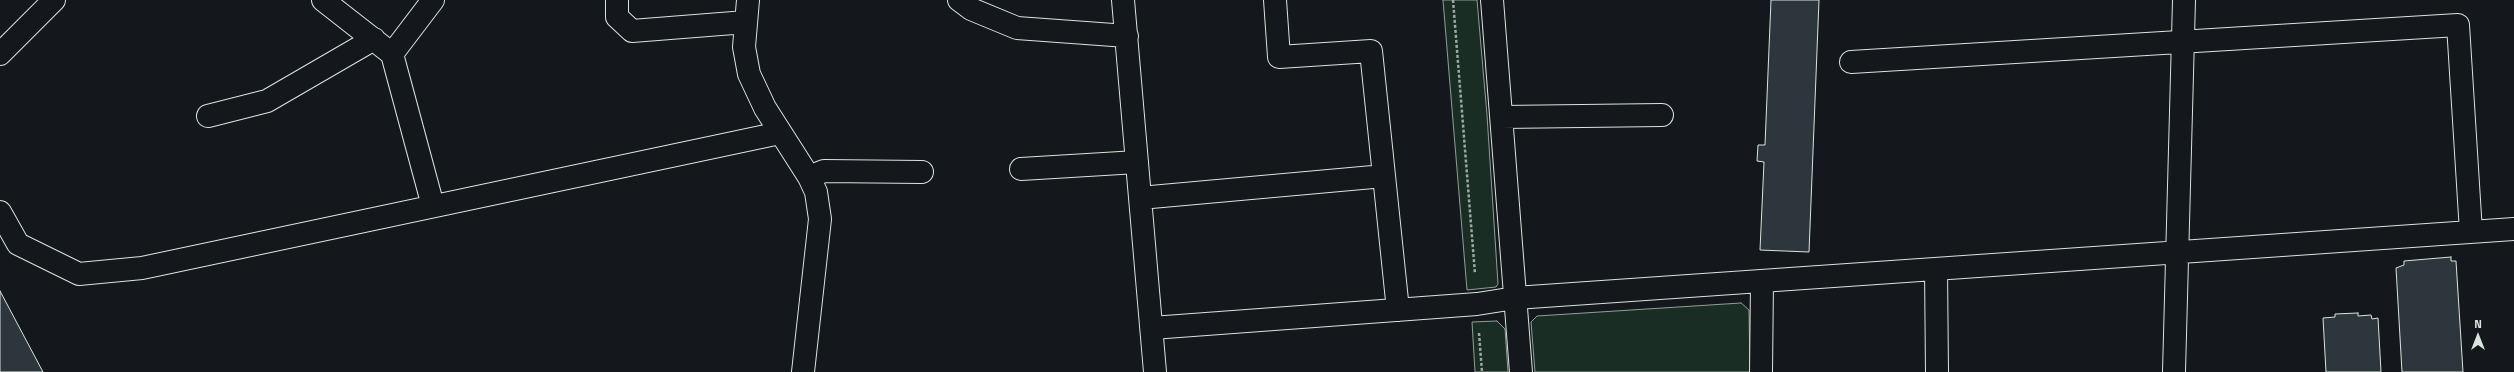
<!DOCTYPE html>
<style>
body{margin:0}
#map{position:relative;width:2514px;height:372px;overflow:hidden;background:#14181c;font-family:"Titillium Web",sans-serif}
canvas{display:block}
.north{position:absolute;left:2458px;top:316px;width:40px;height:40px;-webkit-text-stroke:3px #14181c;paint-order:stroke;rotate:0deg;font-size:11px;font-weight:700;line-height:16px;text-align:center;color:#d8e6dc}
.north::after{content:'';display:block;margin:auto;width:14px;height:18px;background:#d8e6dc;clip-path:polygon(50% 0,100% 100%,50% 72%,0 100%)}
</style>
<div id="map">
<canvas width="2514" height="372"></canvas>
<div class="north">N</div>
</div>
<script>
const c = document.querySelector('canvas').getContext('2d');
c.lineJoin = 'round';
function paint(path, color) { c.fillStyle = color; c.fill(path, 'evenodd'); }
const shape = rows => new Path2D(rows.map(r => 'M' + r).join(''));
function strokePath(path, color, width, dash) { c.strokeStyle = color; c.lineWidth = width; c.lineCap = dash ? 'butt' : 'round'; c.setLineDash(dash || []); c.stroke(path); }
const green = shape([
 [1443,0,1477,0,1487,115,1498,284,1496,287,1467,290,1443,0],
 [1741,303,1749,310,1750,372,1535,372,1531,322,1537,316,1741,303],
 [1497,321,1505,329,1508,372,1475,372,1472,322,1497,321]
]);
paint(green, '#1a2d24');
strokePath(green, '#939e99', 1);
const building = shape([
 [1771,0,1819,0,1809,252,1760,250,1764,162,1757,161,1758,145,1765,145,1771,0],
 [2451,257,2451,261,2456,261,2463,372,2402,372,2396,268,2404,265,2404,261,2451,257],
 [0,291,43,372,0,372,0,291],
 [2358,313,2358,316,2371,315,2372,319,2378,318,2381,372,2326,372,2323,318,2335,317,2335,314,2358,313]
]);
paint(building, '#2c363c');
strokePath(building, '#d8e6dc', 1);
const minor = shape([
 [323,0,392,54,433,206],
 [617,0,617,17,632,31,746,22],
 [748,0,744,47,749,74,765,108,809,177,816,192,820,219,803,372],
 [959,0,971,9,1017,28,1127,36],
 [1123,0,1155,372],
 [1275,0,1279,57,1371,51,1398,310],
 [1492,0,1521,372],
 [0,54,54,0],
 [392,54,433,0],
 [1851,62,2458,25,2471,232],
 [208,116,267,101,374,39],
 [1502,117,1662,115],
 [1021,169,1137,162],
 [809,177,824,171,922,172],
 [1140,198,1384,176],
 [0,212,18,244,79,274,142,268,780,133],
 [1936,269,1937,372],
 [1152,328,1477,304,1515,298,2514,229],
 [1761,372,1762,281],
 [2174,372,2184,0]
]);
strokePath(minor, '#d8e6dc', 24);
strokePath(shape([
 [1453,0,1475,274],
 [1479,333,1482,372]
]), '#9da8a2', 2.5, [3, 2]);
strokePath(minor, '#14181c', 22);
</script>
